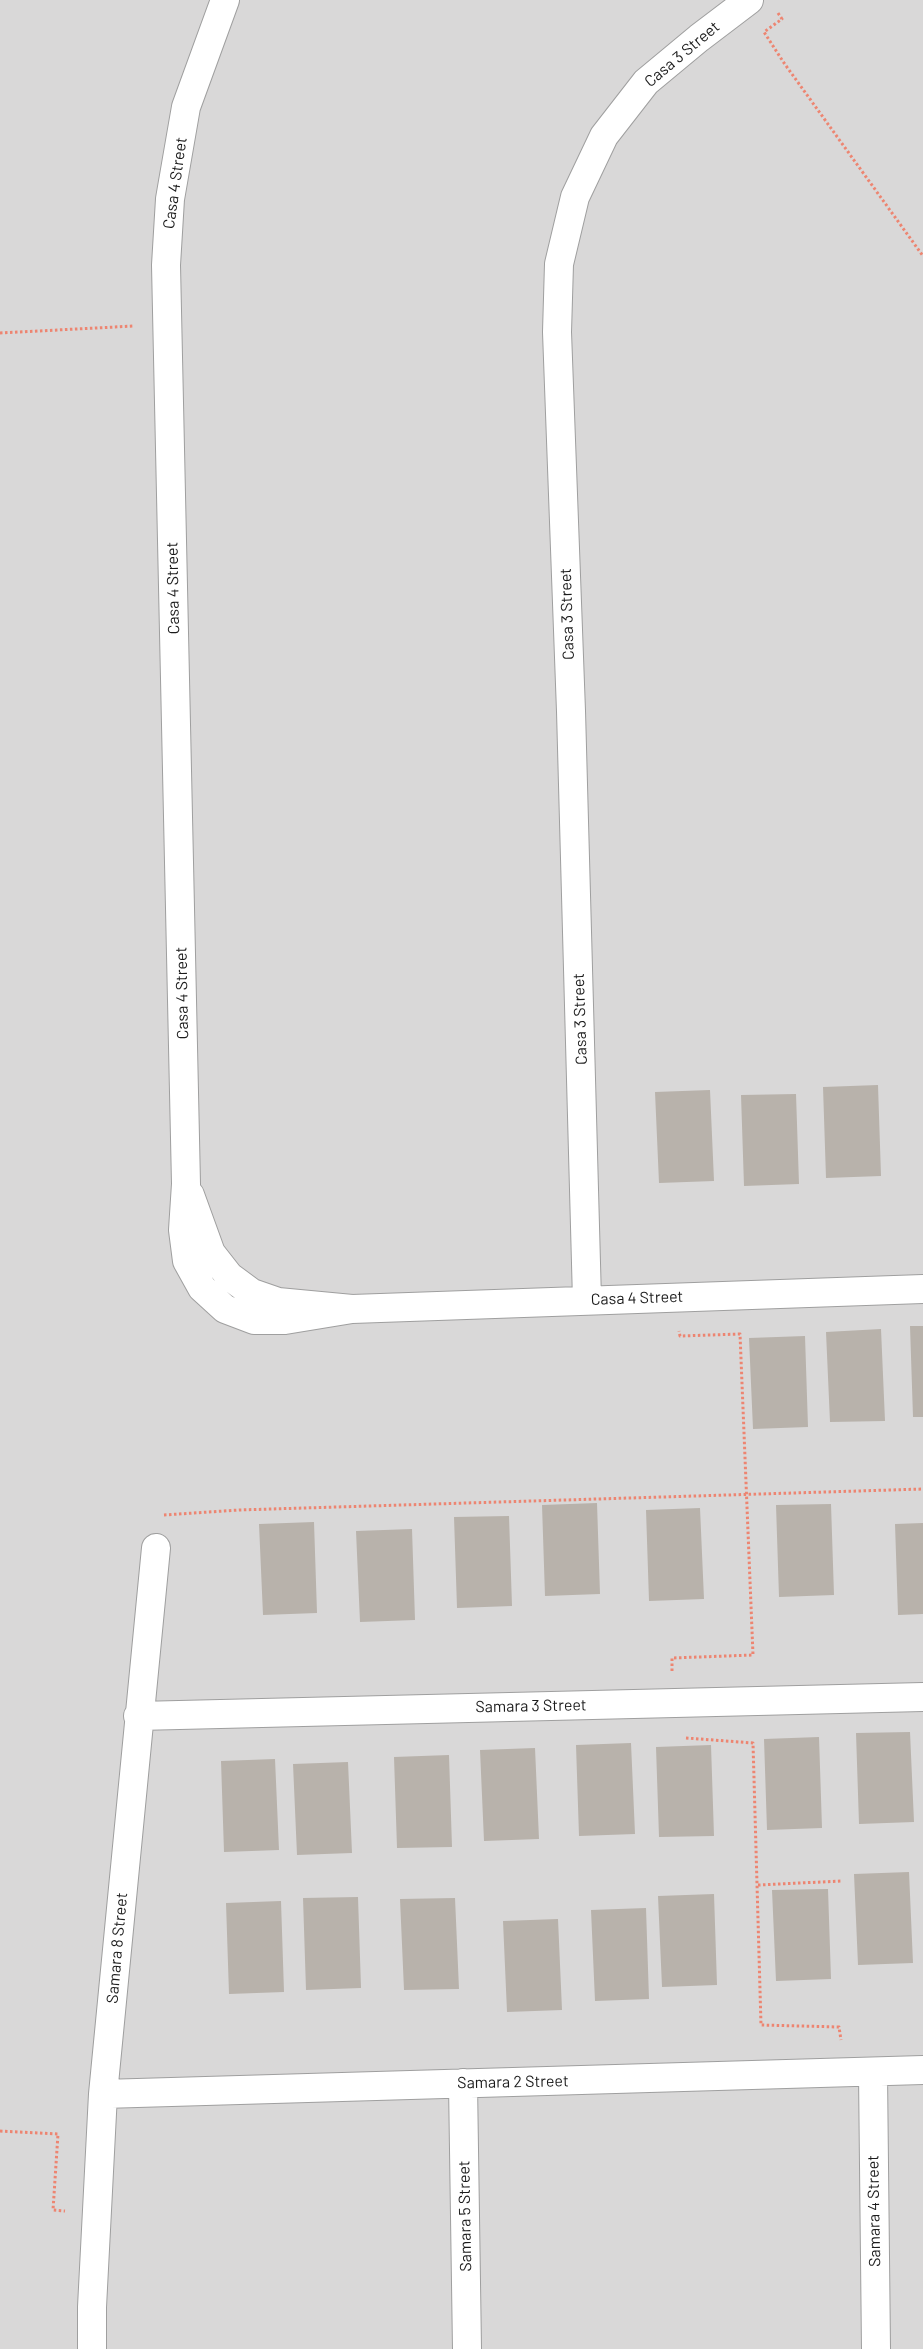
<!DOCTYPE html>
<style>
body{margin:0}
canvas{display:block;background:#ece9e1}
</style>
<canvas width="923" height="2349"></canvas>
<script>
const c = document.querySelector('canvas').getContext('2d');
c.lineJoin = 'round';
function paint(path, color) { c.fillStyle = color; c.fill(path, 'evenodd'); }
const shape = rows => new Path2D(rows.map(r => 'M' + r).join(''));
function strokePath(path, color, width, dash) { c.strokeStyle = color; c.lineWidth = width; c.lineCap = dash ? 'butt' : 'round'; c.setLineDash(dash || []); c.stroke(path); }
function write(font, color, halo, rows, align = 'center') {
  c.font = font + ' Barlow,sans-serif'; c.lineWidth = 4; c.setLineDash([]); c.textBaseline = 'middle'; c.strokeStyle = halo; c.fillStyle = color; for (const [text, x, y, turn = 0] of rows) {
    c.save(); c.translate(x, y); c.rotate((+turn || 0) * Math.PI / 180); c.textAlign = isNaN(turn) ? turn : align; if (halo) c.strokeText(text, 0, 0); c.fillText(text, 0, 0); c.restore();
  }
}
paint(shape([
 [0,0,923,0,923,2349,0,2349]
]), '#d9d8d8');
paint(shape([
 [878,1085,881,1176,826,1178,823,1087],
 [710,1090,714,1181,659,1183,655,1092],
 [796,1094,799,1184,744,1186,741,1095],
 [910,1326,923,1326,923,1417,913,1417],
 [881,1329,885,1421,830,1422,826,1332],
 [805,1336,808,1427,753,1429,749,1338],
 [597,1503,600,1594,545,1596,542,1505],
 [831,1504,834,1595,779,1597,776,1505],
 [700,1508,704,1599,649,1601,646,1510],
 [509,1516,512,1606,457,1608,454,1517],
 [314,1522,317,1613,263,1615,259,1524],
 [923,1523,923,1614,898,1615,895,1524],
 [412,1529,415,1620,360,1622,356,1531],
 [910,1732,914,1822,859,1824,856,1733],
 [819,1737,822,1828,767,1830,764,1739],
 [631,1743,635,1834,579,1836,576,1745],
 [711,1745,714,1836,659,1837,656,1747],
 [535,1748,539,1839,484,1841,480,1750],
 [449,1755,452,1847,397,1848,394,1757],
 [275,1759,279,1850,224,1852,221,1761],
 [348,1762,352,1853,297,1855,293,1764],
 [909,1872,913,1963,858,1965,854,1874],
 [828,1889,831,1979,776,1981,772,1890],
 [714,1894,717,1985,662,1987,658,1896],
 [358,1897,361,1988,306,1990,303,1898],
 [455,1898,459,1989,404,1990,400,1899],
 [281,1901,284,1992,229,1994,226,1903],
 [646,1908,649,1999,595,2001,591,1910],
 [558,1919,562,2010,507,2012,503,1921]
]), '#b8b2ab');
const street = shape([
 [225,0,186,107,170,199,166,265,186,1184,183,1230,187,1261,202,1288,225,1309,254,1320,285,1320,352,1309],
 [190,1195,211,1253,229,1276,252,1293,278,1302,352,1309,923,1289],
 [587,1300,571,711,557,332,559,264,575,197,604,136,646,82,699,38,749,0],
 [138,1716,923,1697],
 [873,2073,876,2349],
 [463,2083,467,2349],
 [103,2094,923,2070],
 [92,2349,92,2307,103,2094,156,1548]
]);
strokePath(street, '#9f9f9f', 30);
strokePath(shape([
 [778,13,782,19,764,32,784,63,923,256],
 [0,333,134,326],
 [164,1515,239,1510,923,1489],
 [672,1671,672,1658,753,1655,740,1334,680,1336,679,1331],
 [686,1738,753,1743,761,2025,839,2027,841,2040],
 [758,1885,842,1881],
 [0,2131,58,2134,53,2210,65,2211]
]), '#ed8571', 3, [2.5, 2.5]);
strokePath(street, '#fff', 28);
write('16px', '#1b1b1b', '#fff', [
 ["Casa 3 Street",682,54,-40],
 ["Casa 4 Street",175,183,-82],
 ["Casa 4 Street",173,588,-91],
 ["Casa 3 Street",567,614,-92],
 ["Casa 4 Street",182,993,-91],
 ["Casa 3 Street",580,1019,-92],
 ["Casa 4 Street",637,1298,-2],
 ["Samara 3 Street",531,1706,-1],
 ["Samara 8 Street",117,1948,-85],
 ["Samara 2 Street",513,2082,-1],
 ["Samara 4 Street",874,2211,-91],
 ["Samara 5 Street",465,2216,-91]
]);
</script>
